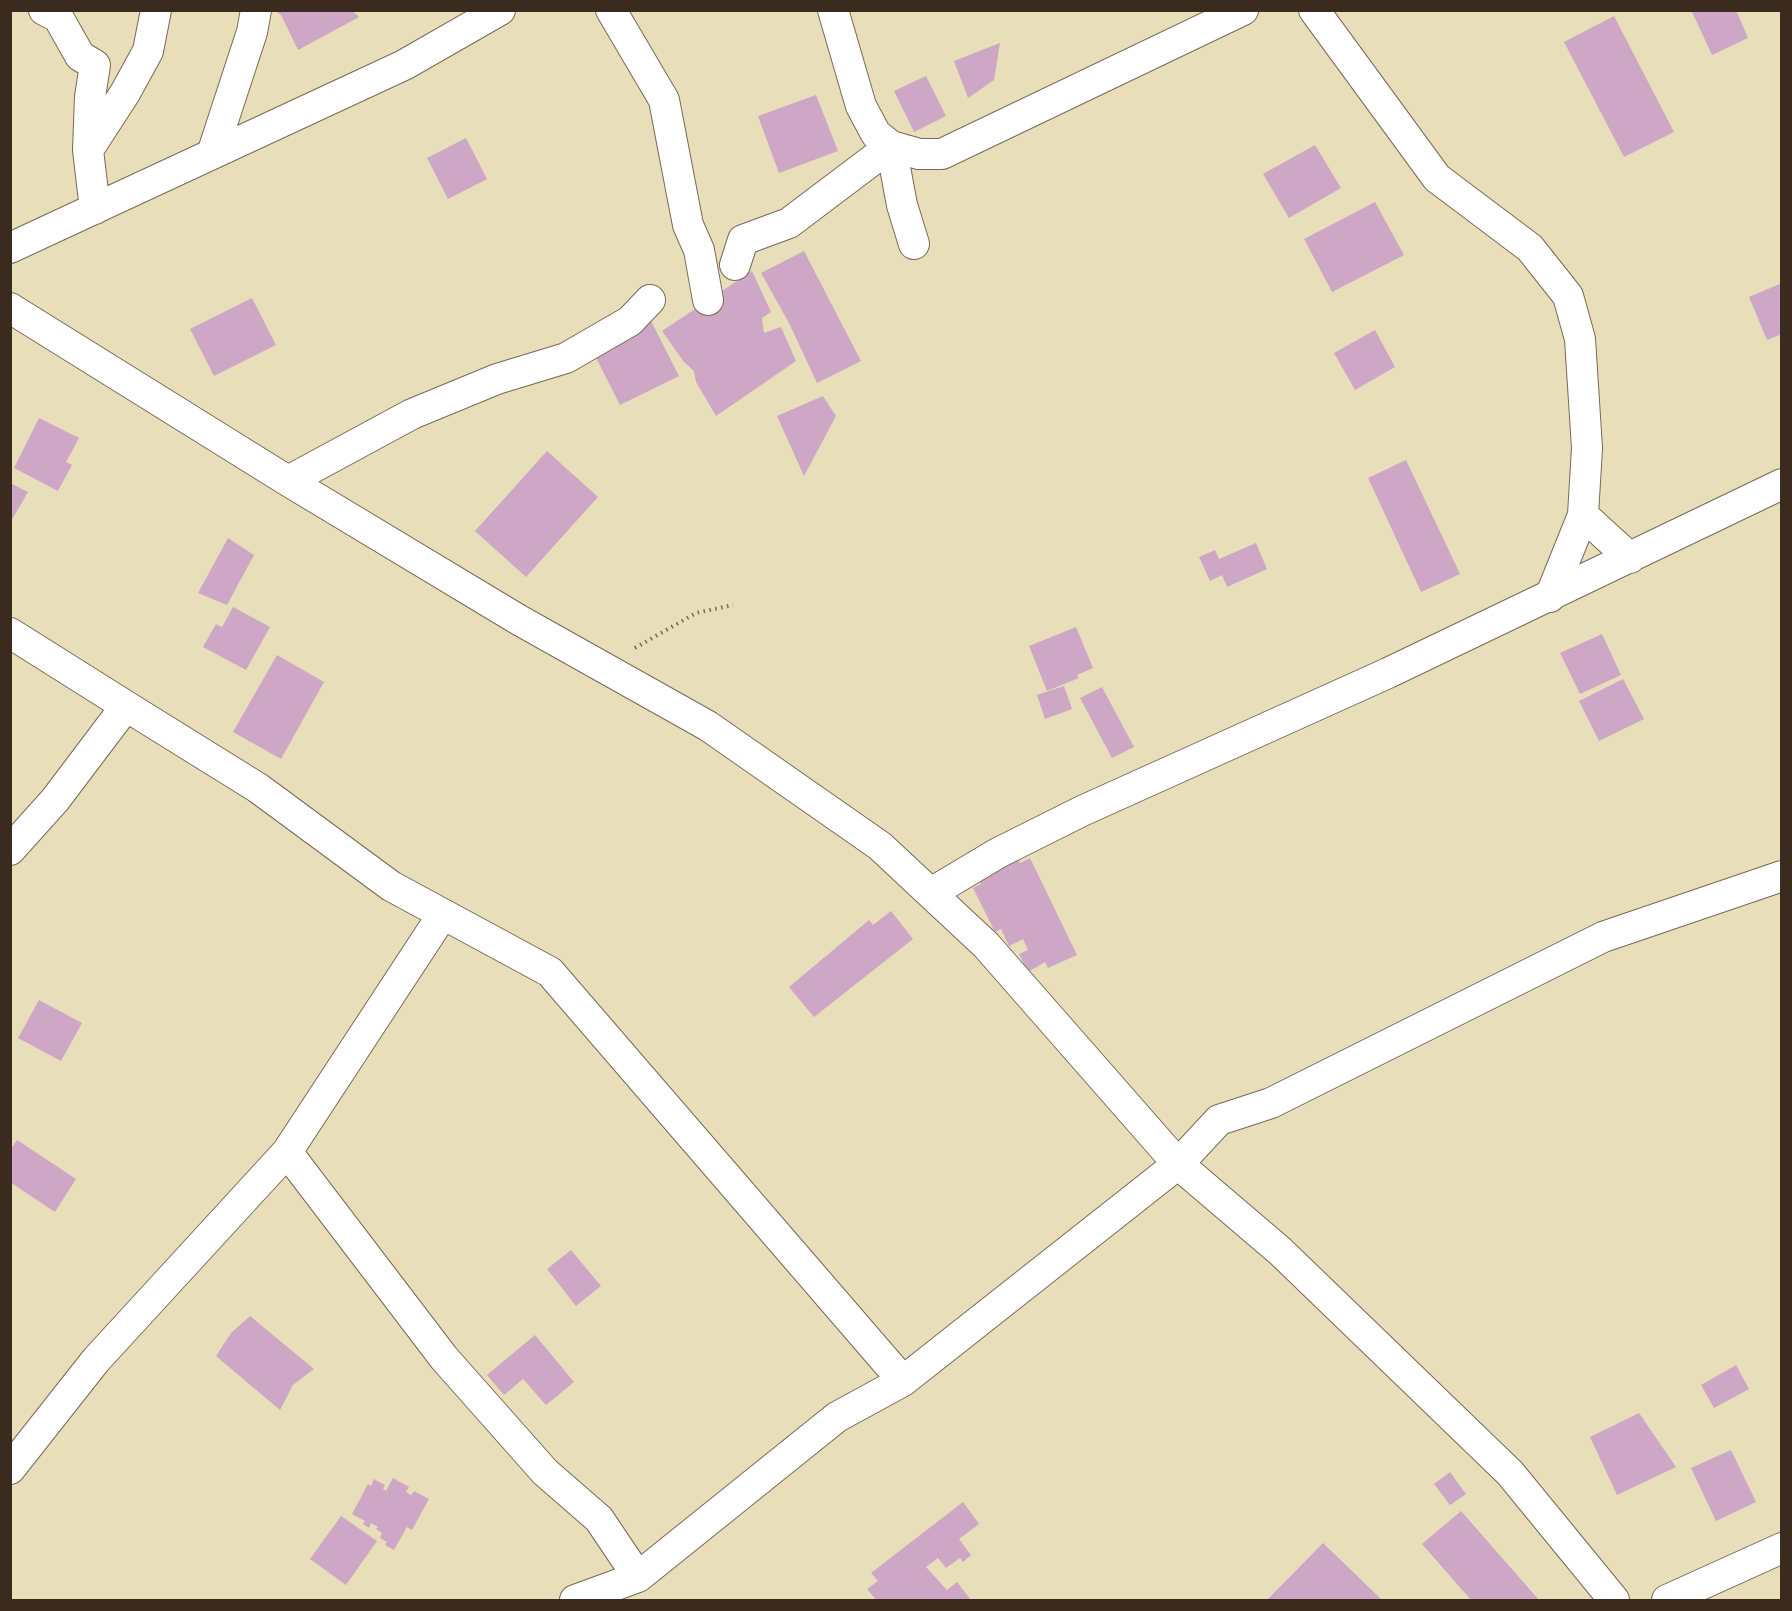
<!DOCTYPE html>
<style>
body{margin:0}
#map{position:relative;width:1792px;height:1611px;overflow:hidden;background:#e9deba;font-family:Alegreya,serif}
canvas{display:block}
.frame{position:absolute;inset:0;border:12px solid #3b2a1e;pointer-events:none}
</style>
<div id="map">
<canvas width="1792" height="1611"></canvas>
<div class="frame"></div>
</div>
<script>
const c = document.querySelector('canvas').getContext('2d');
c.lineJoin = 'round';
function paint(path, color) { c.fillStyle = color; c.fill(path, 'evenodd'); }
const shape = rows => new Path2D(rows.map(r => 'M' + r).join(''));
function strokePath(path, color, width, dash) { c.strokeStyle = color; c.lineWidth = width; c.lineCap = dash ? 'butt' : 'round'; c.setLineDash(dash || []); c.stroke(path); }
paint(shape([
 [274,10,352,10,359,17,298,50,281,15],
 [1695,10,1736,10,1748,38,1712,55,1692,12],
 [1614,16,1674,132,1624,157,1564,42],
 [1000,43,994,80,968,98,954,61],
 [926,76,946,116,914,132,894,91],
 [816,95,838,151,779,173,758,116],
 [466,138,487,179,448,199,427,158],
 [1315,145,1341,188,1289,218,1263,174],
 [1375,202,1404,255,1332,292,1304,239],
 [804,251,861,361,817,383,789,323,761,273],
 [752,271,771,312,762,318,764,333,781,327,796,361,716,416,696,382,694,371,684,362,662,331],
 [1782,283,1782,334,1767,340,1749,297],
 [252,298,276,345,214,376,190,329],
 [649,317,679,376,620,405,590,346],
 [1375,330,1395,367,1355,390,1334,353],
 [823,396,836,416,804,476,777,416],
 [39,418,79,438,66,462,72,465,58,491,14,468],
 [547,451,598,497,526,577,475,531],
 [1406,460,1460,574,1421,592,1368,478],
 [10,483,28,492,10,523],
 [228,538,254,555,227,605,198,593],
 [1256,543,1267,569,1227,587,1222,575,1210,581,1199,557,1215,550,1219,559],
 [233,607,270,627,246,670,203,647,216,624,222,627],
 [1076,627,1093,668,1077,675,1079,678,1047,691,1029,646],
 [1602,634,1621,675,1580,694,1560,653],
 [277,655,324,682,281,759,233,732],
 [1623,679,1644,719,1599,741,1579,701],
 [1064,686,1072,709,1045,719,1037,695],
 [1102,687,1134,747,1112,758,1080,698],
 [1013,848,1020,863,1030,858,1077,955,1048,968,1045,962,1028,972,1019,954,1028,950,1023,939,1009,946,1001,929,995,932,973,888,981,884,975,873],
 [891,911,913,939,814,1017,789,987,869,920,873,925],
 [39,1000,82,1023,61,1061,18,1038],
 [17,1140,76,1179,55,1212,10,1182,10,1150],
 [571,1250,601,1286,576,1306,547,1269],
 [250,1316,314,1369,293,1385,280,1410,216,1356,231,1333],
 [535,1335,574,1382,546,1405,523,1379,504,1395,487,1375],
 [1736,1365,1749,1389,1714,1408,1701,1385],
 [1639,1413,1676,1467,1617,1495,1590,1437],
 [1731,1450,1756,1502,1716,1521,1691,1468],
 [1450,1472,1466,1494,1450,1505,1434,1484],
 [393,1478,409,1487,406,1492,411,1495,414,1491,429,1499,412,1530,407,1527,394,1550,385,1545,387,1542,380,1538,382,1533,376,1529,378,1527,371,1523,369,1528,363,1524,365,1521,352,1514,368,1484,371,1486,374,1479,385,1485,383,1489,386,1491],
 [963,1502,979,1524,959,1539,971,1555,963,1562,960,1558,946,1568,938,1558,926,1567,947,1590,957,1582,970,1599,876,1600,867,1589,878,1581,871,1573],
 [1461,1511,1539,1600,1471,1600,1422,1544],
 [341,1516,377,1541,346,1585,310,1559],
 [1323,1543,1382,1600,1267,1600]
]), '#cda7c5');
const street = shape([
 [44,10,58,17,80,56,95,65,90,97,88,150,95,209],
 [611,10,664,100,688,225,699,250,708,300],
 [833,10,861,106,876,134,891,146,919,154,942,154,1243,10],
 [1314,10,1437,178,1530,248,1568,296,1580,339,1587,448,1583,515,1550,597],
 [88,150,125,93,148,51,156,10],
 [212,154,252,32,256,10],
 [10,248,404,65,500,10],
 [735,265,743,240,789,223,891,146,902,205,914,244],
 [10,308,288,481,519,620,708,726,880,846,986,945,1178,1164,1280,1251,1510,1473,1614,1600],
 [288,481,412,414,497,379,566,358,630,321,650,300],
 [1583,515,1630,558],
 [10,633,126,706],
 [10,850,55,800,126,706,258,788,391,886,550,972,903,1381],
 [931,893,998,853,1082,811,1388,673,1782,484],
 [287,1152,444,1358,545,1472,599,1519,638,1577],
 [10,1469,96,1360,287,1152,443,914],
 [575,1600,638,1577,837,1417,903,1381,1178,1164,1219,1120,1271,1103,1603,937,1782,876],
 [1667,1600,1782,1548]
]);
strokePath(street, '#786955', 32);
strokePath(shape([
 [635,648,696,613,733,605]
]), '#786955', 4, [1.5, 4.5]);
strokePath(street, '#fff', 30);
</script>
